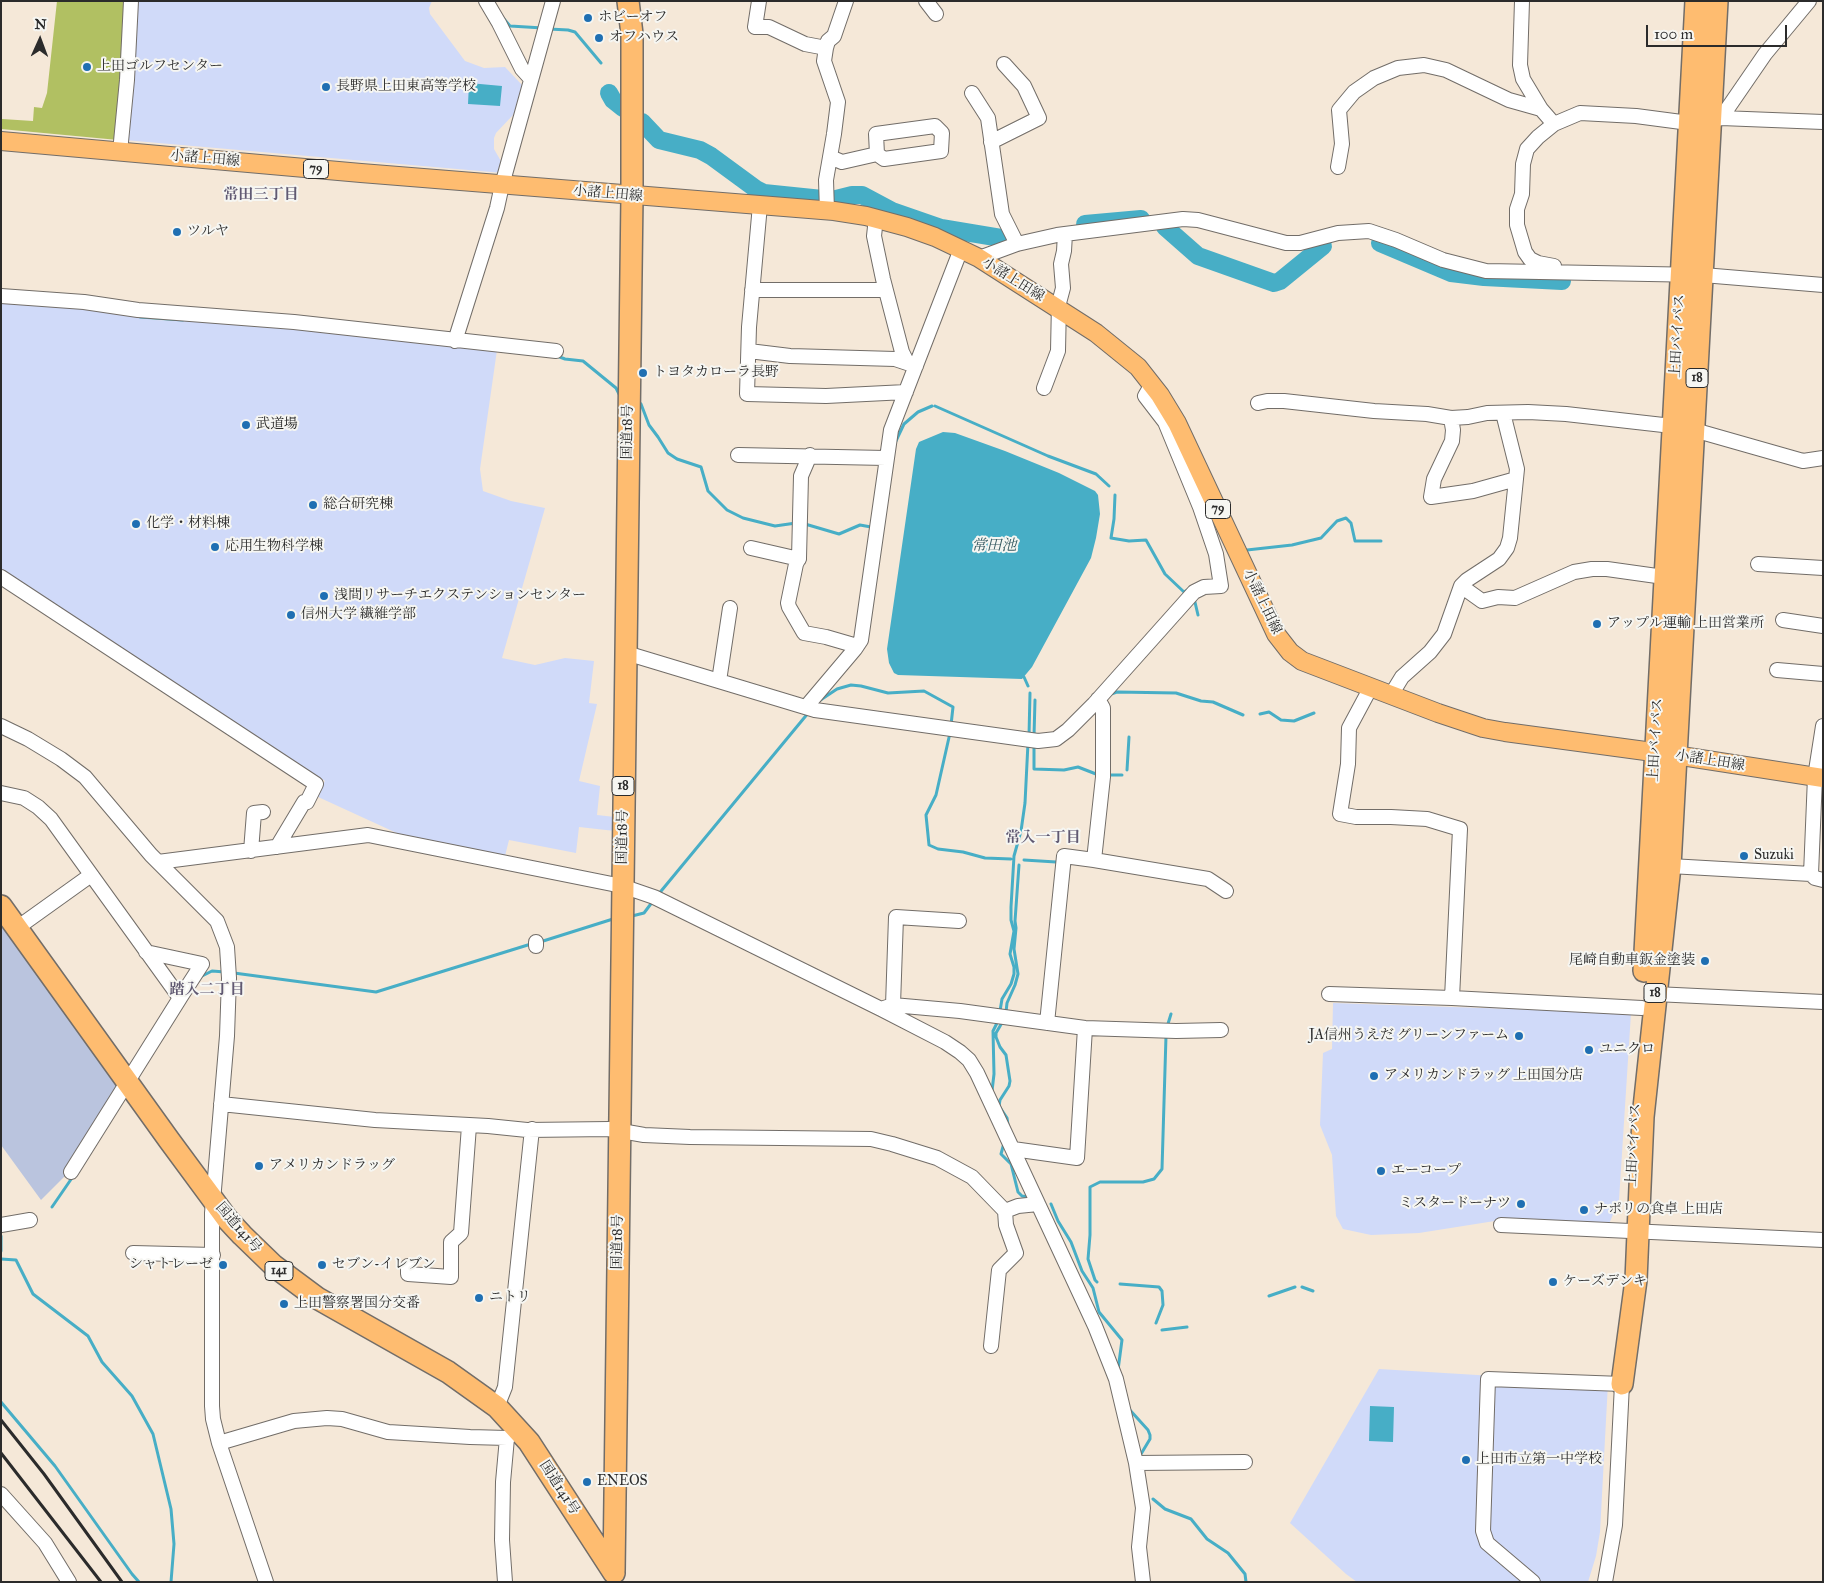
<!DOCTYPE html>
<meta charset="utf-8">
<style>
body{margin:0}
#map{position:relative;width:1824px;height:1583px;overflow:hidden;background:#f5e8d8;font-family:"IM FELL Great Primer",serif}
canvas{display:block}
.frame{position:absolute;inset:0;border:2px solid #2b2b2b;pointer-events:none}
.north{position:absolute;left:15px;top:15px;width:50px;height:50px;-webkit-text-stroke:4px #f6f6f2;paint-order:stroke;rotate:2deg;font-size:14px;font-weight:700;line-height:20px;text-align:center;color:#2b2b2b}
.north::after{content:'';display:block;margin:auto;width:18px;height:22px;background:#2b2b2b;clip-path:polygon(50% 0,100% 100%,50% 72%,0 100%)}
.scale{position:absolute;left:1646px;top:25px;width:141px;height:22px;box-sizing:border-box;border:2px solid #2b2b2b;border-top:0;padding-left:6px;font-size:15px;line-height:18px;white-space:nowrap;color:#2b2b2b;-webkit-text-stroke:4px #f6f6f2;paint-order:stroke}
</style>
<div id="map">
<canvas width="1824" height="1583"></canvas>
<div class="frame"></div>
<div class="north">N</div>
<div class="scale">100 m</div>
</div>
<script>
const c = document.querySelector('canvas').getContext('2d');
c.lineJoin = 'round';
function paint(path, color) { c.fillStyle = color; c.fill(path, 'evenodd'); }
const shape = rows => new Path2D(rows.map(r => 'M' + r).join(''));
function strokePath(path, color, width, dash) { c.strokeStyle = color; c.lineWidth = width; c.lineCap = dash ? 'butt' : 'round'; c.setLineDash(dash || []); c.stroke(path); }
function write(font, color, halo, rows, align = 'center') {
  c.font = font + ' "IM FELL Great Primer","Noto Serif JP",serif'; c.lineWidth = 4; c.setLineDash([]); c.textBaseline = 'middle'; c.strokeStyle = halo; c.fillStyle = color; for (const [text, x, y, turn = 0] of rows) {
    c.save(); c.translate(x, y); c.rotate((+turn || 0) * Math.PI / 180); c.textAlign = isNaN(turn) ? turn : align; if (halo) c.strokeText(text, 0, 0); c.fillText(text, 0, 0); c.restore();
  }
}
paint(shape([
 [134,1,432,1,429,8,430,14,465,61,484,68,505,67,523,86,523,92,513,115,496,133,494,138,494,149,502,163,503,173,124,140],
 [1,302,82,307,155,320,251,323,497,350,480,469,483,491,511,501,545,508,502,658,535,665,565,658,594,661,589,703,597,704,579,781,600,786,597,815,615,817,615,831,579,827,576,853,509,840,505,856,401,835,316,796,325,781,1,572],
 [1333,1003,1631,1013,1619,1200,1609,1224,1501,1220,1419,1233,1371,1235,1343,1229,1336,1216,1332,1155,1320,1125,1323,1053,1332,1049],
 [1379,1369,1608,1383,1600,1532,1596,1556,1588,1582,1357,1582,1346,1574,1290,1523]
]), '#d0daf9');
paint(shape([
 [1,921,121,1086,68,1173,41,1200,1,1145]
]), '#bac4de');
paint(shape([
 [57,1,127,1,118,140,1,129,2,119,33,121,34,107,42,108,47,93]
]), '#b1c062');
paint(shape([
 [469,83,502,86,500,106,468,104],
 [943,432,955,433,1005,451,1059,473,1095,491,1098,495,1100,514,1096,538,1091,558,1032,667,1022,679,898,675,894,673,889,663,887,649,916,449,919,442],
 [1370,1406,1394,1407,1393,1442,1369,1441]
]), '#47aec6');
strokePath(shape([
 [504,19,510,26,543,28],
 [549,29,568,30,575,32,601,63],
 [140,317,183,320],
 [557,356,565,359,583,361,616,388,619,394],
 [639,402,641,404,649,425,658,437,668,453,677,459,701,467,708,491,727,510,743,518,775,526,796,523],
 [935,406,1048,456,1096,474,1109,486],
 [894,445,904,424,918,412,932,406],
 [1115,495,1114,519,1111,538,1129,541,1146,540,1165,574,1184,592,1189,589],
 [805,524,839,534,860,525,871,527],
 [1246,552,1247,550,1292,545,1321,538,1337,521,1346,518,1351,523,1355,541,1381,541],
 [1194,598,1198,615],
 [1024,677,1028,686],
 [1111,694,1117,692,1176,693,1201,701,1213,702,1243,715],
 [819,701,837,689,851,685,861,686,888,693,924,691,953,707,951,725],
 [1260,714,1269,712,1281,720,1294,721,1314,713],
 [950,733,936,795,926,815,929,845,938,849,963,852,985,858,1011,859],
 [1029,736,1030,693],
 [1034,736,1035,700],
 [1034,744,1034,769,1064,770,1078,767,1096,774],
 [1127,770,1129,737],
 [1107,775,1122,775],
 [1024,860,1056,862],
 [657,896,809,712],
 [632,916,644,913,653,901],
 [540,942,613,919],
 [234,973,376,992,531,944],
 [200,977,212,971,225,972],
 [1000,1011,1002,999,1011,984,1014,974,1014,967,1010,954,1014,931,1011,920,1011,907,1014,856,1021,831,1025,803,1028,743],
 [1006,1012,1007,1003,1015,985,1018,974,1014,949,1016,928,1015,921,1019,865],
 [1003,1021,996,1033,996,1037,1000,1047,1006,1055,1010,1081,1009,1086,1000,1100,999,1106,1007,1118,1008,1125],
 [1167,1027,1171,1014],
 [992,1091,994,1074,993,1031,998,1021],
 [1004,1143,1001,1154,1011,1164,1018,1192,1022,1196,1030,1197],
 [1051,1204,1058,1221,1071,1242,1082,1271,1093,1288,1099,1312,1122,1340,1118,1370],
 [52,1207,74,1175],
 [1,1236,1,1251],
 [1,1259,16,1260,33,1294,88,1336,102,1362,132,1396,153,1434,171,1509,174,1544,171,1582],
 [1097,1282,1095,1280,1088,1259,1090,1235,1090,1187,1100,1182,1143,1182,1154,1179,1162,1169,1166,1036],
 [1120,1284,1159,1287,1162,1291,1163,1305,1156,1323],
 [1302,1287,1313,1291],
 [1269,1296,1295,1287],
 [1162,1330,1187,1327],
 [1,1402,55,1466,132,1574,139,1582],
 [1129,1409,1148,1430,1150,1435,1150,1439,1141,1454],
 [1153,1499,1165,1509,1191,1519,1207,1539,1228,1553,1245,1574,1246,1582]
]), '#47aec6', 3);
strokePath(shape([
 [609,93,613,100,623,108],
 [642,122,659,140,700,150,711,156,756,189,764,193,832,200,852,195,862,195,892,211,941,228,1001,238],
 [1085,224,1141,219],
 [1165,227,1198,256,1274,283,1280,281,1323,246],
 [1380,243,1451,273,1484,277,1562,281]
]), '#47aec6', 18);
const minor = shape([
 [486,1,499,23,522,69,531,79],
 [759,1,755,27,769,27,805,44,826,48],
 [926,1,936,14],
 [1522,1,1520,65,1523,79,1541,109,1554,124],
 [972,93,988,118,1002,214,1017,244],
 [1721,118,1765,54,1809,1],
 [1714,120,1721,118,1823,122],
 [991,142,1039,118,1024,86,1004,64],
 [120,152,127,80,131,1],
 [830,157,842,162,877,154,884,159,941,151,942,133,935,126,876,134,877,154],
 [1338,167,1342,144,1339,110,1354,92,1374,78,1398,68,1424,65,1446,70,1509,100,1541,109],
 [760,205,749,327,747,394,826,396,906,392],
 [827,211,826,180,834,134,838,102,824,61,826,48,828,41,834,36,846,1],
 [876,218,874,236,883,279,902,352,907,362],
 [979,258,1017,244,1057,235,1183,219,1198,220,1286,243,1300,243,1338,233,1369,231,1396,240,1443,260,1486,271,1703,275,1823,285],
 [1554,266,1538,263,1530,259,1525,252,1517,225,1517,209,1522,194,1523,164,1527,149,1538,137,1554,124,1580,113,1636,116,1689,123],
 [752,290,885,290],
 [1,296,84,302,138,310,294,322,556,351],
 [455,341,497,208,502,185,553,1],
 [749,351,790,356,895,359,916,366],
 [1044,388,1058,351,1059,303,1063,288,1061,264,1064,251,1065,234],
 [1258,403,1267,401,1284,401,1374,411,1427,414,1451,418,1468,417,1487,413,1528,412,1566,414,1672,426],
 [1451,418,1453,430,1452,441,1434,479,1431,497,1473,491,1516,479],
 [1694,430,1803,461,1823,458],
 [738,455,886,458],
 [810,455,801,476,799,558,796,564,788,603,789,607,804,633,826,637,857,646],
 [751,548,799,559],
 [1758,564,1823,568],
 [1,577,316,784,307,802,304,802,277,847],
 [1461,586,1482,601,1498,597,1515,598,1574,572,1592,569,1607,569,1664,577],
 [1783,620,1823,626],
 [626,653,815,710,1038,741,1056,739,1068,730,1094,704,1194,592,1204,587,1221,586,1216,554,1200,507,1165,422,1145,396,1152,384],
 [1777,670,1823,674],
 [719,681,730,608],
 [1371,687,1349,728,1348,764,1340,814,1356,817,1391,817,1427,819,1460,829,1452,998],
 [1391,695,1402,677,1430,652,1444,634,1461,586,1467,580,1499,559,1507,548,1510,538,1517,469,1503,413],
 [806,707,855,649,861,640,891,430,961,249],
 [1,726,28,739,61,759,85,777,151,855,217,921,227,947,229,978,227,1036,212,1213,212,1406,213,1419,219,1443,266,1582],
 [1,793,24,798,38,807,51,819,180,998,71,1172],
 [251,851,254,813,263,812],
 [1094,860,1103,777,1103,708,1098,699],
 [158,862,368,835,622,886,654,897,721,930,881,1009,945,1042,960,1052,969,1060,977,1073,1095,1326,1116,1379,1136,1463,1143,1508,1139,1547,1143,1582],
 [1670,866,1811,874,1815,878,1823,880],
 [1811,874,1815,777,1823,726],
 [17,928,91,875],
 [536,942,536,946],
 [146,952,202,964,180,998],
 [1329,994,1452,998,1642,1008],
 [1655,994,1823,1002],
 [893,1005,896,917,959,921],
 [881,1009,893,1005,960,1011,1085,1028,1176,1031,1221,1030],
 [1047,1023,1064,856,1094,860,1208,879,1226,891],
 [221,1104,375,1120,488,1126,527,1130,610,1129,644,1135,690,1137,871,1139,892,1144,937,1158,972,1177,1005,1211,1018,1206,1038,1204],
 [1013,1149,1077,1158,1085,1028],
 [1,1225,30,1220],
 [1501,1225,1823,1240],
 [133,1253,213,1255],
 [408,1266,408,1274,451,1277,451,1242,461,1233,469,1126],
 [991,1346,999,1270,1016,1253,1006,1225,1005,1211],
 [497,1407,505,1387,532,1129],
 [219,1443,294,1421,327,1418,342,1419,388,1432,470,1437,507,1438,518,1430],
 [1136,1463,1245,1462],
 [1,1494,45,1543,69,1582],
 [505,1582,502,1540,503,1482,507,1438],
 [1533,1582,1487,1543,1483,1531,1488,1379,1622,1384,1615,1525,1605,1582]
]);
const major = shape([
 [1,141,361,173,834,211,866,216,907,227,935,237,979,258,1096,333,1138,367,1160,395,1177,423,1276,634,1290,652,1302,661,1438,713,1483,728,1505,732,1675,755,1823,778]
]);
const highway = shape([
 [1,906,169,1140,228,1220,242,1235,274,1266,317,1298,448,1372,497,1407,529,1442,614,1573],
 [1644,971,1696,1],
 [1622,1384,1636,1280,1643,1117,1670,866,1717,1],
 [614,1571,632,196,632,34,628,1]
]);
strokePath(minor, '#726d68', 16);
strokePath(major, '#726d68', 20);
strokePath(highway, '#726d68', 24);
strokePath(minor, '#fff', 14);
strokePath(major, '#febc70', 18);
strokePath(highway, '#febc70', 21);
strokePath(shape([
 [1,1420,44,1474,122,1582],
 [1,1453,101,1582]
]), '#2b2b2b', 3);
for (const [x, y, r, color] of [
 [588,18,5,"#1f6fb2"],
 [599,38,5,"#1f6fb2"],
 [87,67,5,"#1f6fb2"],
 [326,87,5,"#1f6fb2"],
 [177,232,5,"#1f6fb2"],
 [643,373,5,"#1f6fb2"],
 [246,425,5,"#1f6fb2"],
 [313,505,5,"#1f6fb2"],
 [136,524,5,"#1f6fb2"],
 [215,547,5,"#1f6fb2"],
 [324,596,5,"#1f6fb2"],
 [291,615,5,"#1f6fb2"],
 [1597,624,5,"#1f6fb2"],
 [1744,856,5,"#1f6fb2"],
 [1705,961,5,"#1f6fb2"],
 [1519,1036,5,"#1f6fb2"],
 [1589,1050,5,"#1f6fb2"],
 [1374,1076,5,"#1f6fb2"],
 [259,1166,5,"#1f6fb2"],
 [1381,1171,5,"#1f6fb2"],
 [1521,1204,5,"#1f6fb2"],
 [1584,1210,5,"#1f6fb2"],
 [223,1265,5,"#1f6fb2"],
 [322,1265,5,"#1f6fb2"],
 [1553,1282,5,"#1f6fb2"],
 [479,1298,5,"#1f6fb2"],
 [284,1304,5,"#1f6fb2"],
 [1466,1460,5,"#1f6fb2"],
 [587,1482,5,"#1f6fb2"]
]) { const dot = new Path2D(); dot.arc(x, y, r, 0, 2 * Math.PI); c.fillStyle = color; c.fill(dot); strokePath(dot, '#f6f6f2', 2); }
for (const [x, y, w] of [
 [316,169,25],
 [1697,378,22],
 [1218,509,25],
 [623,786,22],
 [1655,993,22],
 [279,1271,28]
]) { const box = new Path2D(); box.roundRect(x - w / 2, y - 9.5, w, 19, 4); c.fillStyle = '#f6f6f2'; c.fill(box); strokePath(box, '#2b2b2b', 1); }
write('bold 12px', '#2b2b2b', null, [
 ["79",316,169],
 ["18",1697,378],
 ["79",1218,509],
 ["18",623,786],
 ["18",1655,993],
 ["141",279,1271]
]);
write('14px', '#2b2b2b', '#f6f6f2', [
 ["ホビーオフ",598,18],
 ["オフハウス",609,38],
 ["上田ゴルフセンター",97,67],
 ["長野県上田東高等学校",336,87],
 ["ツルヤ",187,232],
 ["トヨタカローラ長野",653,373],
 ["武道場",256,425],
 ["総合研究棟",323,505],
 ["化学・材料棟",146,524],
 ["応用生物科学棟",225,547],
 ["浅間リサーチエクステンションセンター",334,596],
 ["信州大学 繊維学部",301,615],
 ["アップル運輸 上田営業所",1607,624],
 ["Suzuki",1754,856],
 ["尾崎自動車鈑金塗装",1695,961,"right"],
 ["JA信州うえだ グリーンファーム",1509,1036,"right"],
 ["ユニクロ",1599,1050],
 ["アメリカンドラッグ 上田国分店",1384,1076],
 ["アメリカンドラッグ",269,1166],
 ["エーコープ",1391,1171],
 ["ミスタードーナツ",1511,1204,"right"],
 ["ナポリの食卓 上田店",1594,1210],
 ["シャトレーゼ",213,1265,"right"],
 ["セブン-イレブン",332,1265],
 ["ケーズデンキ",1563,1282],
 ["ニトリ",489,1298],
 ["上田警察署国分交番",294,1304],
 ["上田市立第一中学校",1476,1460],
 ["ENEOS",597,1482]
], 'left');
write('14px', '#2b2b2b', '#f6f6f2', [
 ["小諸上田線",205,159,5],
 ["小諸上田線",608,194,5],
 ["小諸上田線",1013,280,32],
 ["上田バイパス",1678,336,-87],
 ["国道18号",628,432,-89],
 ["小諸上田線",1262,602,64],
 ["上田バイパス",1656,740,-87],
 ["小諸上田線",1710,761,9],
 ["国道18号",623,837,-89],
 ["上田バイパス",1634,1145,-87],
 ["国道141号",238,1228,49],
 ["国道18号",618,1242,-89],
 ["国道141号",559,1488,57]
]);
write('bold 15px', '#605972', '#f6f6f2', [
 ["常田三丁目",261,195],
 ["常入一丁目",1043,838],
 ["踏入二丁目",207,990]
]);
write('italic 15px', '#355961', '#f6f6f2', [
 ["常田池",994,546]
]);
</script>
